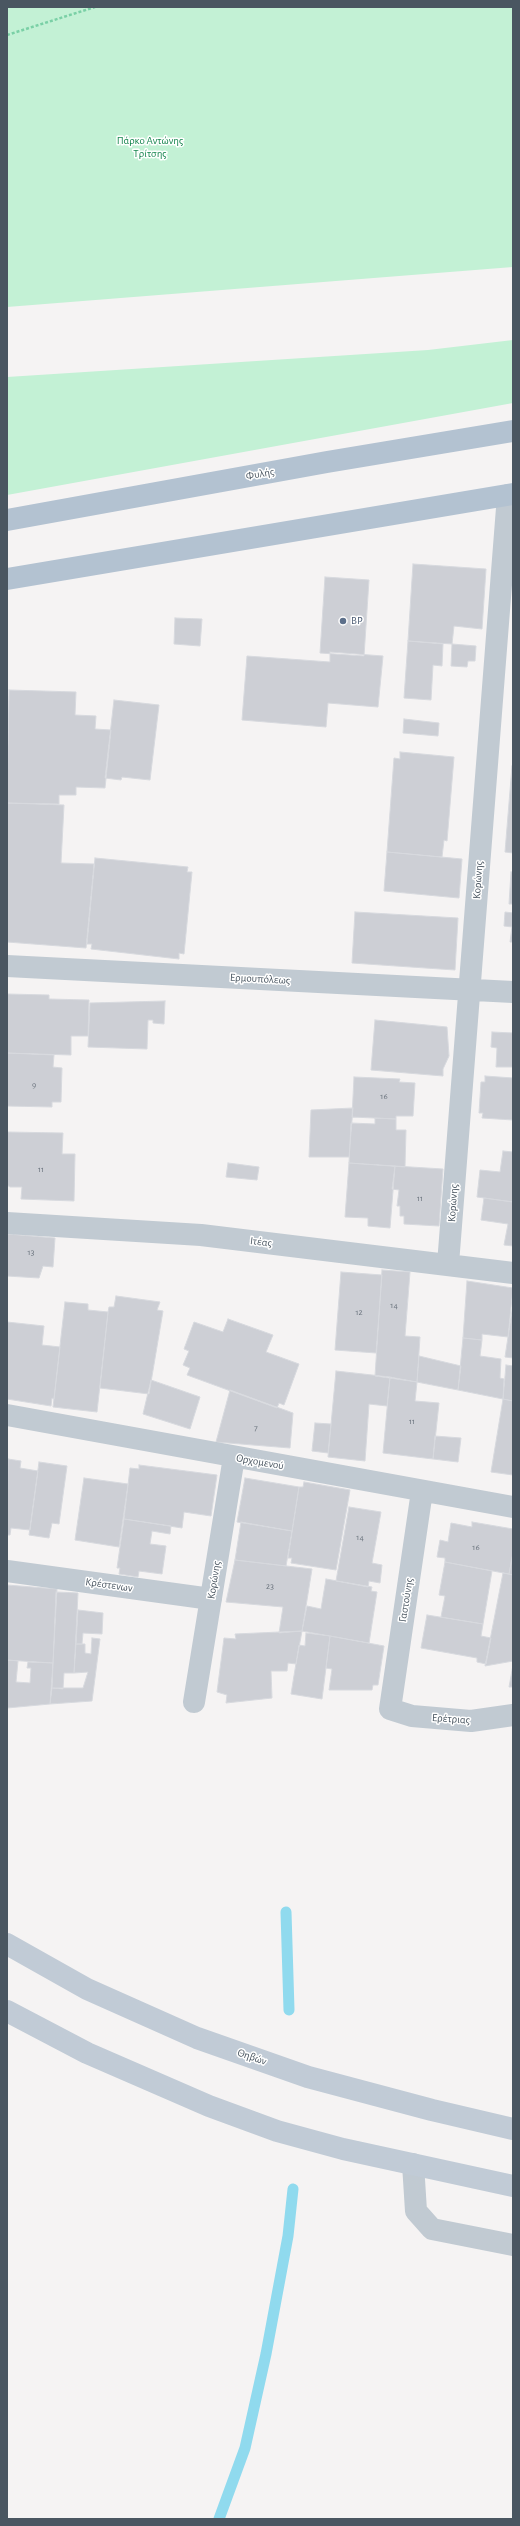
<!DOCTYPE html>
<meta charset="utf-8">
<style>
body{margin:0}
#map{position:relative;width:520px;height:2526px;overflow:hidden;background:#f5f3f3;font-family:"Alegreya Sans",sans-serif}
canvas{display:block}
.frame{position:absolute;inset:0;border:8px solid #4a5661;pointer-events:none}
</style>
<div id="map">
<canvas width="520" height="2526"></canvas>
<div class="frame"></div>
</div>
<script>
const c = document.querySelector('canvas').getContext('2d');
c.lineJoin = 'round';
function paint(path, color) { c.fillStyle = color; c.fill(path, 'evenodd'); }
const shape = rows => new Path2D(rows.map(r => 'M' + r).join(''));
function strokePath(path, color, width, dash) { c.strokeStyle = color; c.lineWidth = width; c.lineCap = dash ? 'butt' : 'round'; c.setLineDash(dash || []); c.stroke(path); }
function write(font, color, halo, rows, align = 'center') {
  c.font = font + ' "Alegreya Sans",sans-serif'; c.lineWidth = 3; c.setLineDash([]); c.textBaseline = 'middle'; c.strokeStyle = halo; c.fillStyle = color; for (const [text, x, y, turn = 0] of rows) {
    c.save(); c.translate(x, y); c.rotate((+turn || 0) * Math.PI / 180); c.textAlign = isNaN(turn) ? turn : align; if (halo) c.strokeText(text, 0, 0); c.fillText(text, 0, 0); c.restore();
  }
}
paint(shape([
 [7,7,513,7,513,267,7,307],
 [513,340,513,403,7,495,7,377,428,350]
]), '#c3f1d5');
strokePath(shape([
 [286,1912,289,2010],
 [219,2519,245,2448,266,2354,288,2236,293,2189]
]), '#90daee', 11);
const building = shape([
 [413,564,486,569,482,629,454,626,452,644,408,641,413,564],
 [325,577,369,580,364,656,320,653,325,577],
 [175,618,202,619,200,646,174,644,175,618],
 [408,641,443,644,442,666,433,665,431,700,404,698,408,641],
 [452,644,476,646,475,661,468,661,467,667,451,666,452,644],
 [330,652,383,656,378,707,328,703,326,727,242,720,247,656,330,662,330,652],
 [9,690,76,692,75,715,96,716,95,729,111,730,105,788,76,787,76,795,59,795,59,804,7,803,9,690],
 [114,700,159,705,150,780,122,777,121,780,105,778,114,700],
 [404,719,439,723,438,736,403,733,404,719],
 [400,752,454,757,447,841,444,840,442,857,387,852,394,758,400,759,400,752],
 [512,766,513,766,513,853,505,852,512,766],
 [7,803,64,805,61,863,94,864,86,948,7,942,7,803],
 [387,852,462,859,459,898,384,891,387,852],
 [95,858,188,867,187,872,192,872,184,954,179,953,179,959,91,949,92,944,87,944,95,858],
 [511,872,513,872,513,942,510,942,512,927,504,926,505,912,513,913,513,904,509,904,511,872],
 [355,912,458,918,455,970,352,963,355,912],
 [7,994,49,995,49,999,89,1000,88,1036,71,1036,71,1055,7,1053,7,994],
 [165,1001,164,1024,153,1023,153,1020,148,1020,147,1049,88,1047,90,1003,165,1001],
 [375,1020,447,1027,449,1056,443,1069,443,1076,371,1070,375,1020],
 [492,1032,513,1033,513,1067,496,1067,497,1048,491,1047,492,1032],
 [7,1053,54,1055,53,1067,62,1068,61,1102,52,1102,52,1107,7,1106,7,1053],
 [485,1076,513,1078,513,1120,482,1118,483,1113,479,1113,481,1082,485,1082,485,1076],
 [354,1077,400,1079,399,1082,415,1083,413,1116,396,1116,396,1119,352,1117,354,1077],
 [353,1108,349,1157,309,1157,311,1110,353,1108],
 [375,1118,396,1119,396,1130,406,1130,405,1167,349,1163,351,1123,375,1124,375,1118],
 [7,1132,63,1133,62,1154,75,1154,74,1201,21,1199,22,1187,10,1187,7,1185,7,1132],
 [503,1151,513,1152,513,1202,477,1197,480,1170,500,1172,503,1151],
 [228,1163,259,1167,257,1180,226,1177,228,1163],
 [349,1163,395,1166,390,1228,368,1226,368,1218,345,1217,349,1163],
 [395,1166,443,1169,439,1226,404,1224,404,1216,400,1216,400,1206,397,1206,399,1190,392,1189,395,1166],
 [484,1198,513,1202,513,1246,504,1245,508,1224,481,1220,484,1198],
 [7,1234,55,1238,53,1267,43,1266,39,1278,7,1276,7,1234],
 [382,1270,410,1272,405,1336,420,1337,417,1382,375,1376,382,1270],
 [341,1272,382,1275,376,1353,335,1350,341,1272],
 [467,1281,513,1288,508,1337,482,1334,482,1340,463,1338,467,1281],
 [116,1296,160,1302,157,1310,163,1311,149,1394,100,1388,108,1312,109,1307,114,1307,116,1296],
 [65,1302,88,1304,88,1310,108,1312,97,1412,53,1407,65,1302],
 [513,1304,513,1358,505,1357,513,1304],
 [228,1319,273,1335,266,1352,299,1364,284,1405,279,1403,277,1408,187,1375,190,1368,183,1365,189,1351,184,1349,194,1322,223,1332,228,1319],
 [7,1322,44,1326,42,1345,60,1347,54,1399,52,1398,51,1406,7,1399,7,1322],
 [463,1338,482,1340,480,1356,501,1359,500,1378,504,1379,503,1399,458,1390,463,1338],
 [419,1356,461,1366,458,1390,417,1382,419,1356],
 [506,1365,513,1366,513,1401,503,1399,506,1365],
 [336,1371,390,1377,387,1406,369,1404,365,1461,328,1457,336,1371],
 [390,1377,417,1382,415,1401,439,1403,433,1459,383,1453,390,1377],
 [151,1380,200,1397,190,1429,143,1414,151,1380],
 [230,1390,293,1413,290,1448,216,1442,230,1390],
 [503,1399,513,1401,513,1475,491,1472,503,1399],
 [315,1423,331,1424,328,1453,312,1451,315,1423],
 [435,1436,461,1438,458,1462,433,1459,435,1436],
 [8,1459,21,1461,20,1468,38,1471,30,1530,11,1528,10,1535,7,1535,8,1459],
 [39,1462,67,1466,59,1524,52,1523,49,1538,29,1535,39,1462],
 [139,1465,217,1475,211,1516,184,1512,182,1528,124,1519,130,1468,139,1469,139,1465],
 [84,1478,128,1484,119,1547,75,1540,84,1478],
 [245,1478,299,1487,292,1531,237,1522,245,1478],
 [304,1482,350,1490,336,1570,291,1563,292,1558,288,1558,299,1487,303,1487,304,1482],
 [349,1507,381,1512,372,1563,382,1565,380,1583,369,1581,368,1587,336,1581,349,1507],
 [124,1519,171,1526,170,1534,152,1531,150,1544,166,1546,162,1574,139,1571,138,1577,119,1574,120,1568,117,1568,124,1519],
 [241,1522,292,1531,286,1566,235,1560,241,1522],
 [472,1522,513,1529,513,1553,509,1574,445,1562,445,1558,437,1557,440,1540,448,1542,451,1523,472,1527,472,1522],
 [513,1553,513,1575,509,1574,513,1553],
 [235,1560,312,1569,302,1631,279,1633,283,1607,226,1602,235,1560],
 [445,1562,492,1571,483,1624,441,1617,445,1596,439,1595,445,1562],
 [503,1573,513,1575,513,1661,485,1666,503,1573],
 [326,1579,372,1587,371,1591,377,1592,369,1643,302,1631,307,1606,321,1609,326,1579],
 [7,1585,57,1589,53,1663,7,1660,7,1585],
 [56,1592,78,1593,74,1673,64,1673,63,1689,52,1688,56,1592],
 [78,1610,103,1613,102,1634,83,1633,82,1644,76,1644,78,1610],
 [427,1615,483,1624,481,1636,491,1638,486,1664,477,1662,477,1658,421,1648,427,1615],
 [302,1631,296,1664,288,1663,287,1671,271,1671,272,1698,226,1703,227,1695,217,1692,224,1638,236,1639,235,1634,302,1631],
 [306,1633,330,1636,322,1699,291,1694,299,1645,305,1646,306,1633],
 [330,1636,384,1646,378,1685,373,1685,372,1690,329,1690,332,1669,326,1668,330,1636],
 [92,1638,100,1639,92,1701,50,1704,52,1688,83,1688,88,1672,74,1673,76,1644,85,1644,85,1653,91,1654,92,1638],
 [7,1660,18,1661,16,1682,30,1683,31,1668,27,1668,28,1662,53,1663,50,1704,7,1708,7,1660],
 [513,1665,513,1687,509,1687,513,1665]
]);
paint(building, '#cdcfd5');
strokePath(building, '#d7d9de', 1);
strokePath(shape([
 [7,35,95,7]
]), '#7ad0a6', 2.5, [3, 2]);
strokePath(shape([
 [7,966,513,992],
 [7,1223,201,1235,513,1273],
 [448,1264,508,495],
 [7,1415,513,1507],
 [422,1491,390,1709,412,1716,471,1721,513,1715],
 [7,1571,211,1599],
 [194,1702,234,1457],
 [413,2164,416,2211,432,2229,513,2245]
]), '#c1cad2', 22);
strokePath(shape([
 [7,1944,87,1989,197,2038,308,2077,432,2110,513,2129],
 [7,2011,87,2053,209,2106,277,2131,343,2149,513,2186]
]), '#c1cbd6', 22);
strokePath(shape([
 [7,520,327,462,513,431],
 [7,579,513,494]
]), '#b3c2d1', 22);
for (const [x, y, r, color] of [
 [343,621,4,"#5c6f8a"]
]) { const dot = new Path2D(); dot.arc(x, y, r, 0, 2 * Math.PI); c.fillStyle = color; c.fill(dot); strokePath(dot, '#fff', 1.5); }
write('9px', '#6b747e', null, [
 ["9",34,1085],
 ["16",384,1096],
 ["11",41,1169],
 ["11",420,1198],
 ["13",31,1252],
 ["14",394,1305],
 ["12",359,1312],
 ["11",412,1421],
 ["7",256,1428],
 ["14",360,1537],
 ["16",476,1547],
 ["23",270,1586]
]);
write('11px', '#17864f', '#fff', [
 ["Πάρκο Αντώνης",150,141],
 ["Τρίτσης",150,154]
]);
write('11px', '#4a5661', '#fff', [
 ["Φυλής",260,474,-10],
 ["Κορώνης",478,880,-86],
 ["Ερμουπόλεως",260,979,3],
 ["Κορώνης",453,1203,-86],
 ["Ιτέας",261,1242,7],
 ["Ορχομενού",260,1462,10],
 ["Κορώνης",214,1580,-81],
 ["Κρέστενων",109,1585,8],
 ["Γαστούνης",406,1600,-81],
 ["Ερέτριας",451,1719,4],
 ["Θηβών",252,2057,19]
]);
write('11px', '#4e5e75', '#fff', [
 ["BP",351,621]
], 'left');
</script>
